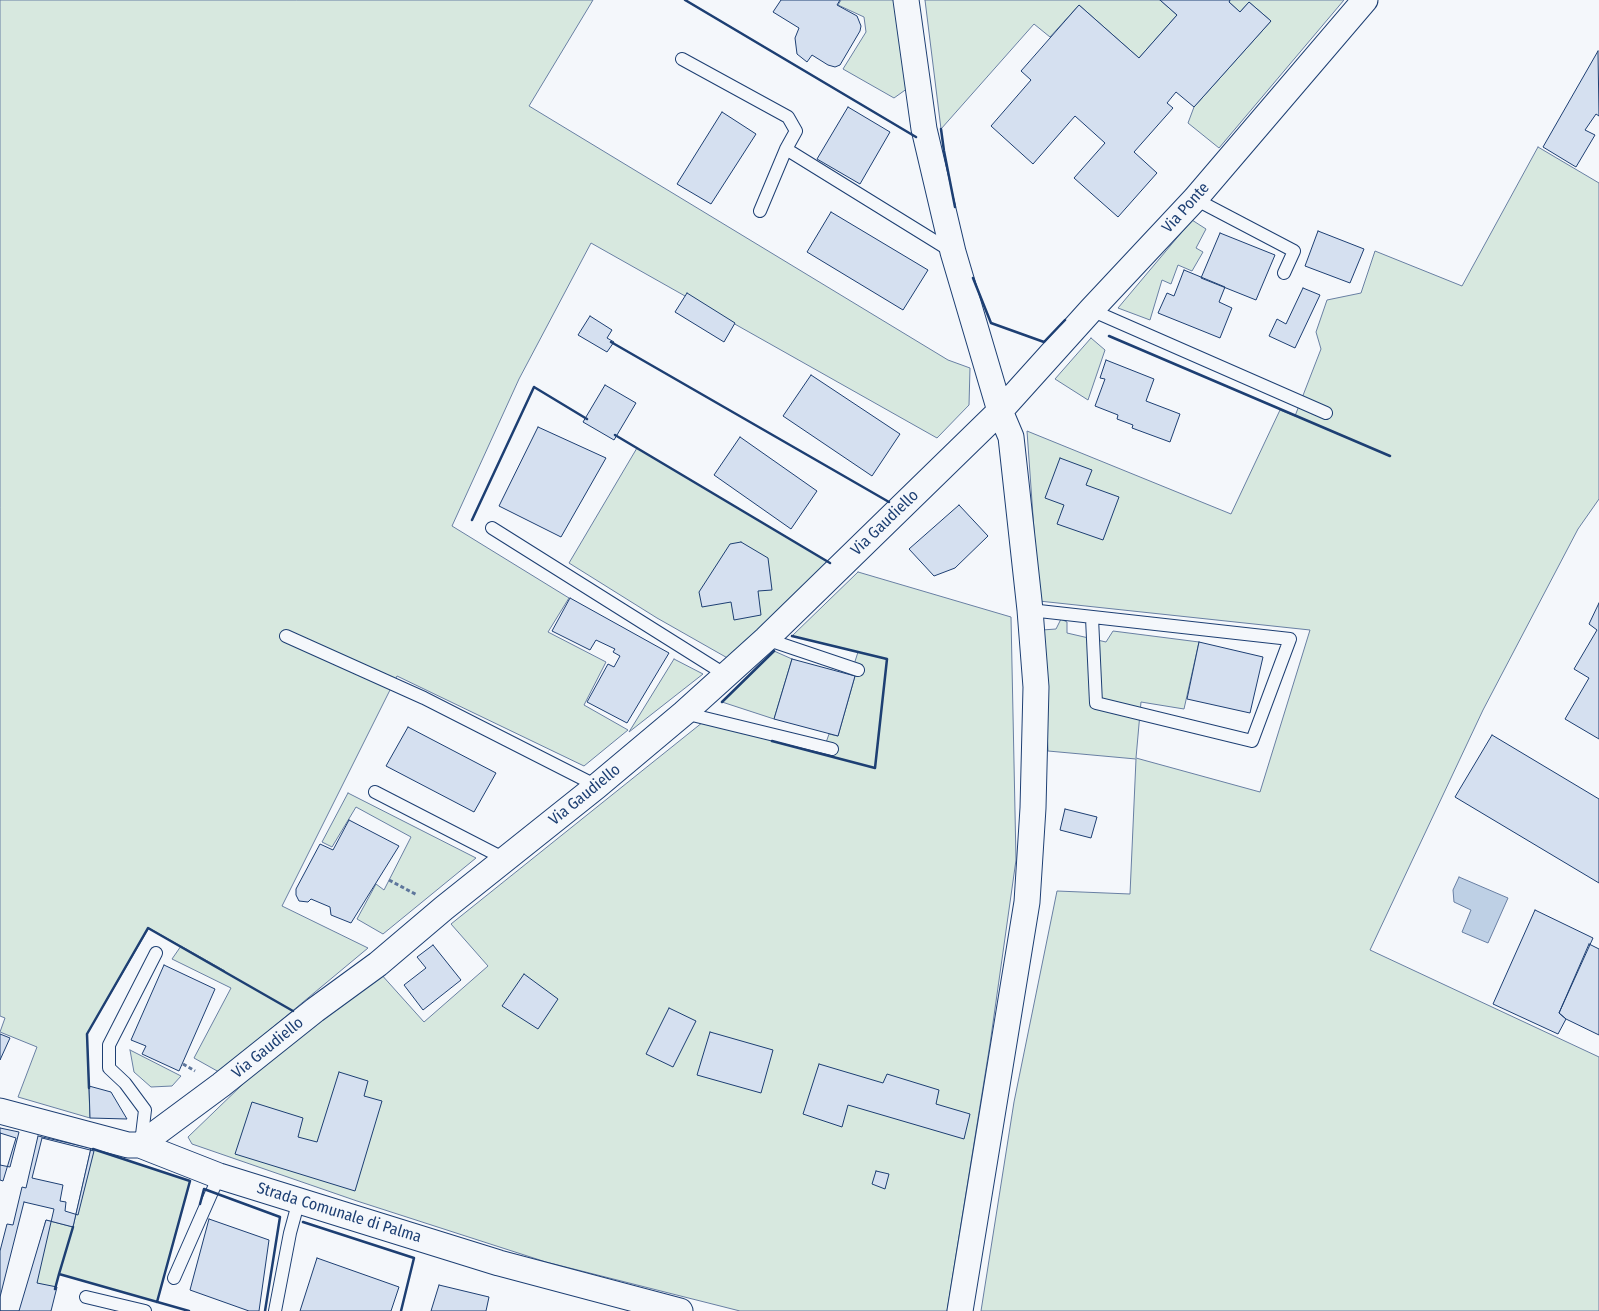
<!DOCTYPE html>
<style>
body{margin:0}
canvas{display:block;background:#f4f7fb}
</style>
<canvas width="1599" height="1311"></canvas>
<script>
const c = document.querySelector('canvas').getContext('2d');
c.lineJoin = 'round';
function paint(path, color) { c.fillStyle = color; c.fill(path, 'evenodd'); }
const shape = rows => new Path2D(rows.map(r => 'M' + r).join(''));
function strokePath(path, color, width, dash) { c.strokeStyle = color; c.lineWidth = width; c.lineCap = dash ? 'butt' : 'round'; c.setLineDash(dash || []); c.stroke(path); }
function write(font, color, halo, rows, align = 'center') {
  c.font = font + ' "Fira Sans Condensed",sans-serif'; c.lineWidth = 4; c.setLineDash([]); c.textBaseline = 'middle'; c.strokeStyle = halo; c.fillStyle = color; for (const [text, x, y, turn = 0] of rows) {
    c.save(); c.translate(x, y); c.rotate((+turn || 0) * Math.PI / 180); c.textAlign = isNaN(turn) ? turn : align; if (halo) c.strokeText(text, 0, 0); c.fillText(text, 0, 0); c.restore();
  }
}
const green = shape([
 [0,0,593,0,529,106,948,360,970,368,969,405,937,438,591,243,519,379,452,526,569,598,548,632,606,662,584,705,628,730,584,766,397,676,282,906,368,948,219,1072,194,1058,231,988,172,959,181,946,225,971,149,928,87,1034,90,1118,18,1097,37,1047,0,1032,5,1018,0,1016,0,0],
 [841,0,895,0,908,88,894,98,843,69,866,32,864,17,838,5,841,0],
 [925,0,1160,0,1177,15,1139,58,1079,5,1050,37,1034,24,941,129,925,0],
 [1230,0,1344,0,1219,148,1188,123,1194,107,1271,21,1249,2,1240,12,1229,2,1230,0],
 [1538,147,1599,183,1599,499,1578,529,1483,710,1370,950,1599,1057,1599,1311,981,1311,1014,1102,1057,891,1130,894,1136,759,1048,751,1042,630,1056,629,1061,619,1067,622,1067,633,1106,642,1113,631,1199,642,1184,709,1141,702,1136,758,1260,792,1310,630,1039,601,1027,431,1231,514,1280,410,1295,416,1321,349,1316,332,1327,300,1361,293,1375,251,1462,286,1538,147],
 [1192,220,1206,229,1196,248,1203,252,1192,271,1178,265,1171,284,1162,280,1150,320,1118,308,1192,220],
 [1091,338,1105,350,1088,400,1055,379,1091,338],
 [637,448,832,564,731,660,657,618,569,563,637,448],
 [858,572,1011,617,1016,860,990,1044,947,1311,740,1311,546,1262,357,1201,192,1144,188,1137,299,1030,380,973,424,1022,488,966,451,924,703,722,822,754,829,734,838,736,855,676,851,674,858,652,792,636,858,572],
 [774,651,792,659,774,719,722,702,774,651],
 [674,659,703,674,629,732,674,659],
 [348,793,476,858,383,934,357,919,376,884,384,890,411,837,356,807,332,847,322,842,348,793],
 [130,1050,181,1076,172,1086,151,1087,134,1072,130,1050],
 [91,1148,190,1181,157,1302,59,1274,55,1288,29,1281,46,1220,73,1227,91,1148]
]);
paint(green, '#d7e8df');
strokePath(green, '#687fa3', 1);
const water = shape([
 [1459,877,1508,898,1488,943,1462,932,1471,910,1454,902,1453,890,1459,877]
]);
paint(water, '#bed0e5');
strokePath(water, '#687fa3', 1);
const building = shape([
 [781,0,840,0,837,5,857,16,861,26,860,31,840,65,835,67,828,65,812,55,807,62,797,54,795,38,799,28,773,12,781,0],
 [1160,0,1230,0,1229,2,1240,12,1249,2,1271,21,1194,107,1176,92,1167,103,1173,108,1134,152,1157,173,1118,217,1074,178,1105,143,1075,116,1033,164,991,126,1031,80,1021,71,1079,5,1139,58,1177,15,1160,0],
 [1598,51,1599,116,1596,114,1585,130,1595,135,1576,167,1543,147,1598,51],
 [848,107,890,132,860,184,817,159,848,107],
 [722,112,756,134,711,204,677,184,722,112],
 [831,212,928,270,903,310,807,252,831,212],
 [1318,231,1364,249,1350,283,1305,266,1318,231],
 [1220,233,1275,255,1256,300,1201,278,1220,233],
 [1184,270,1225,287,1219,302,1232,308,1220,338,1158,313,1167,293,1174,296,1184,270],
 [1303,288,1320,295,1295,348,1269,336,1277,319,1286,324,1303,288],
 [687,293,735,323,724,342,675,312,687,293],
 [590,316,612,330,607,338,614,342,607,352,578,335,590,316],
 [1106,360,1154,379,1146,401,1180,414,1170,442,1132,428,1133,425,1117,419,1118,415,1095,406,1105,379,1100,378,1106,360],
 [811,375,900,434,872,476,783,416,811,375],
 [605,385,636,403,614,440,583,422,605,385],
 [538,427,606,458,561,537,499,506,538,427],
 [740,437,817,491,791,529,714,475,740,437],
 [1060,458,1092,470,1086,485,1119,497,1103,540,1057,524,1064,505,1045,498,1060,458],
 [959,505,988,536,955,568,934,576,909,549,959,505],
 [741,542,768,558,772,590,758,591,761,615,734,620,731,602,702,607,699,592,730,544,741,542],
 [570,598,669,653,627,723,587,702,608,664,614,667,620,656,613,652,615,649,596,640,590,650,552,631,570,598],
 [1599,603,1599,739,1565,719,1589,678,1574,669,1597,630,1589,624,1599,603],
 [1199,642,1263,657,1250,713,1187,699,1199,642],
 [792,659,855,676,838,736,774,719,792,659],
 [408,727,496,773,474,812,386,766,408,727],
 [1492,735,1599,799,1599,883,1455,797,1492,735],
 [1065,809,1097,817,1091,838,1060,830,1065,809],
 [349,820,399,846,351,923,331,915,330,907,311,899,308,902,299,901,296,895,296,889,320,844,333,850,349,820],
 [1535,910,1593,938,1559,1013,1566,1019,1558,1034,1493,1004,1535,910],
 [1589,944,1599,949,1599,1035,1566,1019,1559,1013,1589,944],
 [433,945,461,980,423,1010,404,985,426,968,417,957,433,945],
 [164,965,215,989,179,1071,142,1054,146,1046,131,1040,164,965],
 [524,974,558,999,538,1029,502,1006,524,974],
 [669,1008,696,1021,673,1067,646,1054,669,1008],
 [710,1032,773,1050,761,1093,697,1075,710,1032],
 [0,1034,10,1038,0,1060,0,1034],
 [819,1064,883,1083,887,1074,939,1090,936,1104,970,1114,964,1139,848,1105,842,1127,803,1114,819,1064],
 [339,1072,368,1081,364,1096,382,1101,355,1191,235,1154,252,1102,303,1118,298,1137,317,1142,339,1072],
 [89,1086,111,1092,127,1119,90,1118,89,1086],
 [0,1128,19,1132,10,1167,0,1165,0,1128],
 [0,1133,16,1138,3,1181,0,1180,0,1133],
 [38,1136,91,1148,73,1227,46,1220,19,1311,0,1311,0,1251,7,1224,13,1225,22,1187,26,1188,38,1136],
 [42,1138,94,1151,78,1215,65,1211,66,1202,60,1201,63,1185,32,1178,42,1138],
 [876,1171,889,1174,885,1189,872,1184,876,1171],
 [24,1202,54,1209,37,1283,57,1287,51,1311,0,1311,0,1297,24,1202],
 [209,1219,269,1240,259,1311,249,1311,190,1290,209,1219],
 [317,1258,399,1287,391,1311,300,1311,317,1258],
 [439,1285,489,1297,486,1311,431,1311,439,1285]
]);
paint(building, '#d5e0f0');
strokePath(building, '#1d3f73', 1);
const lane = shape([
 [682,59,788,117,796,131,786,149,760,211],
 [786,149,951,251],
 [1195,199,1294,251,1284,273],
 [1091,310,1326,413],
 [492,528,726,675],
 [1030,610,1290,639,1252,741,1096,703,1092,618],
 [286,636,424,698,597,786],
 [766,639,858,670],
 [684,713,832,749],
 [375,792,505,859],
 [141,1143,145,1110,125,1083,109,1068,109,1045,156,953],
 [174,1278,219,1176],
 [86,1297,145,1311],
 [275,1311,290,1233,299,1200]
]);
const street = shape([
 [906,0,924,129,953,252,1000,411,1011,437,1030,610,1036,687,1033,808,1027,902,960,1311],
 [0,1111,128,1145,140,1145,219,1176,499,1263,680,1311],
 [140,1145,221,1085,315,1010,378,964,444,908,597,786,684,713,766,639,1000,411,1091,310,1195,199,1365,0]
]);
strokePath(lane, '#1d3f73', 14);
strokePath(street, '#1d3f73', 27);
strokePath(shape([
 [389,880,417,895],
 [183,1064,195,1071]
]), '#5e769c', 3, [4, 2.5]);
strokePath(lane, '#f4f7fb', 12);
strokePath(street, '#f4f7fb', 25);
strokePath(shape([
 [685,0,916,137],
 [941,129,944,151,955,207],
 [973,278,991,323,1044,342,1065,320],
 [1109,336,1390,456],
 [611,342,889,502],
 [615,435,830,563],
 [472,520,534,387,587,419],
 [722,702,774,651],
 [772,741,875,768,887,659,792,636],
 [89,1088,87,1034,148,928,293,1011],
 [93,1149,190,1181,157,1302],
 [200,1204,204,1189,280,1217,265,1311],
 [303,1222,414,1258,401,1311],
 [59,1274,73,1227],
 [55,1289,59,1274,189,1311]
]), '#1d3f73', 2.5);
write('16px', '#1d3f73', '#f4f7fb', [
 ["Via Ponte",1186,208,-48],
 ["Via Gaudiello",885,523,-44],
 ["Via Gaudiello",585,795,-39],
 ["Via Gaudiello",268,1048,-39],
 ["Strada Comunale di Palma",339,1213,17]
]);
</script>
